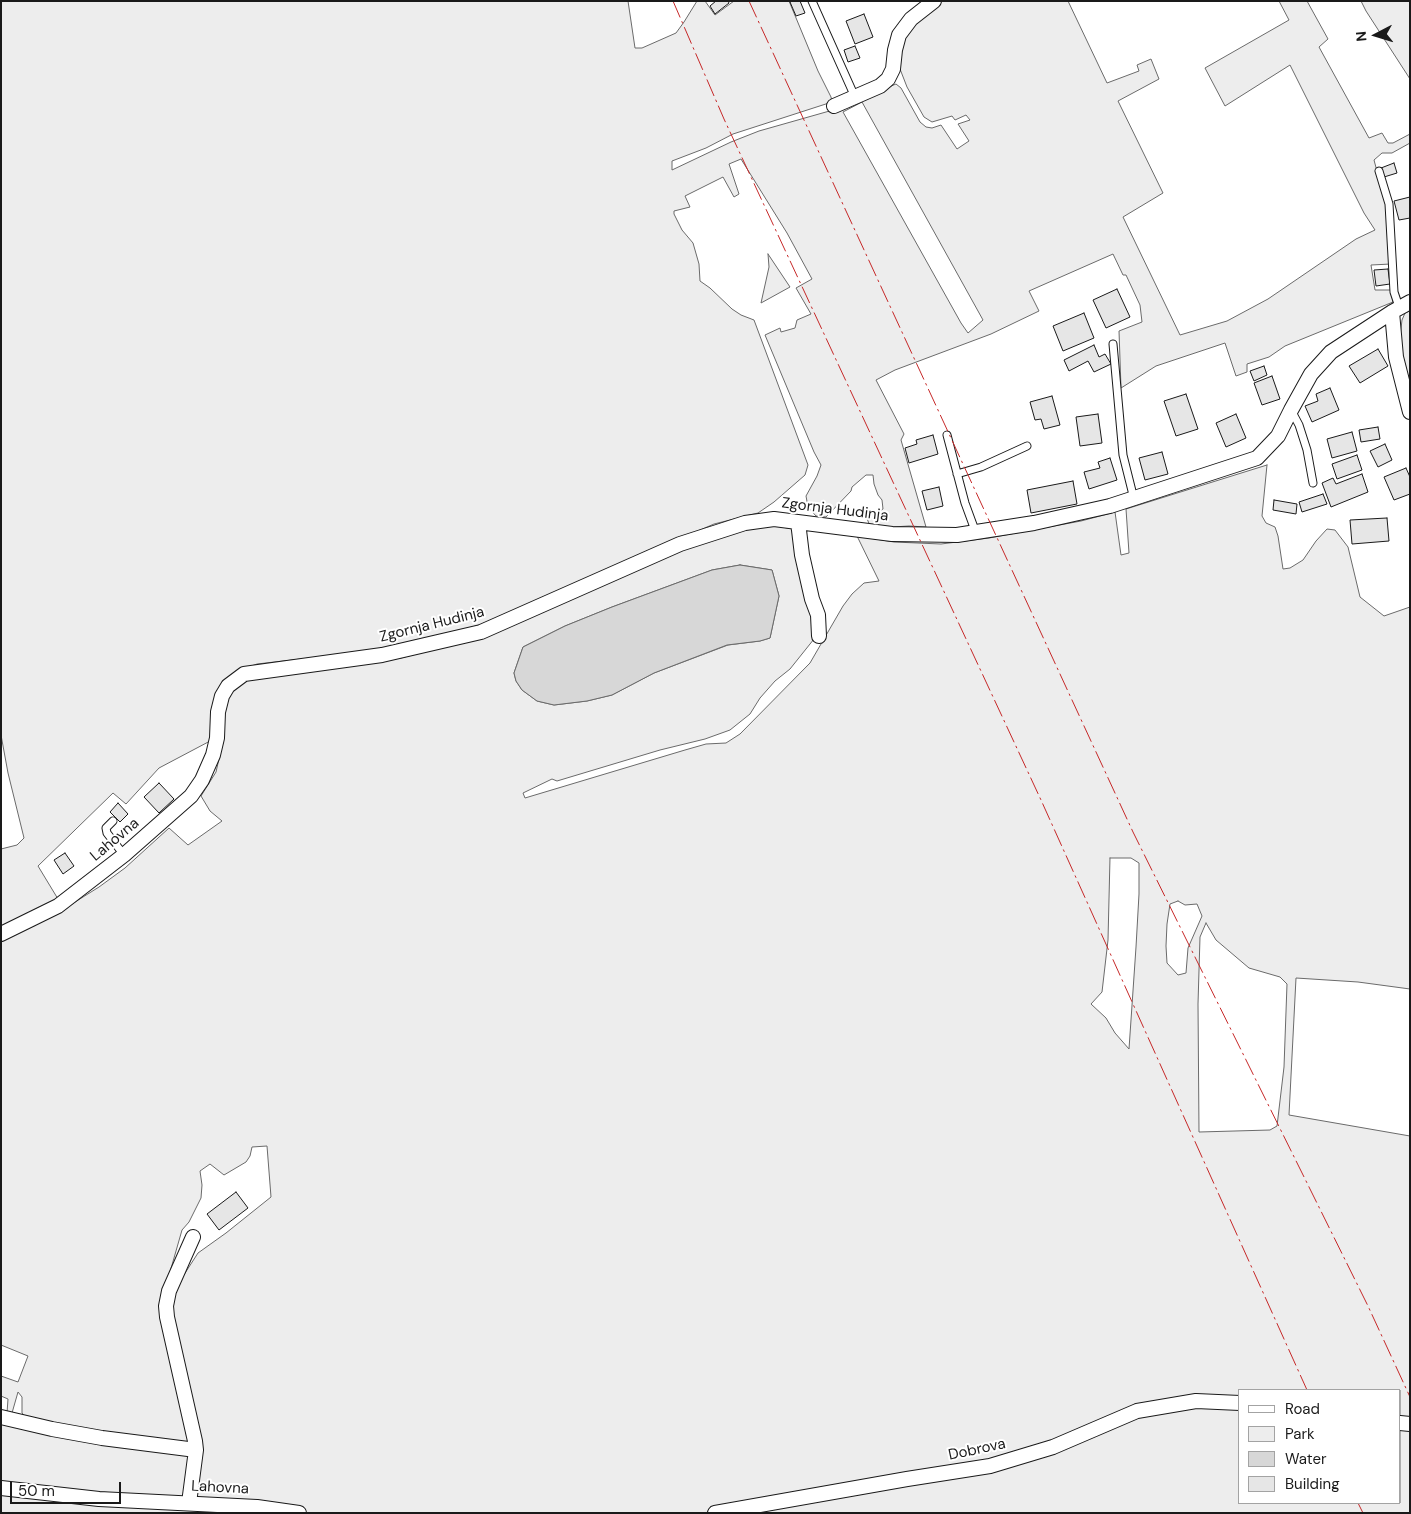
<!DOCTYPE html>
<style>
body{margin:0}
#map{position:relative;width:1411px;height:1514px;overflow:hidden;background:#fff;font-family:"DM Sans",sans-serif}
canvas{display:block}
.frame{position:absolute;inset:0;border:2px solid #1a1a1a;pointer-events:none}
.legend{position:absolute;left:1238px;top:1389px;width:162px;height:115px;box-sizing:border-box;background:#fff;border:1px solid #a3a3a3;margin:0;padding:6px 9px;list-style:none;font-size:15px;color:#1a1a1a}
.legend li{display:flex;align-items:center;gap:10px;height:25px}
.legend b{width:25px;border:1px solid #a3a3a3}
.north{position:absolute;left:1351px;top:10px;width:50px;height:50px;-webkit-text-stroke:4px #fff;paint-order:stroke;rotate:265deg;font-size:14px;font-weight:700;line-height:20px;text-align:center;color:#1a1a1a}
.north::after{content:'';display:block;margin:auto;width:18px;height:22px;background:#1a1a1a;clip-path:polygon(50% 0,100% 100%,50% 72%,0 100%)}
.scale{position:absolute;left:10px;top:1482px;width:111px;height:22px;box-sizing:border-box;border:2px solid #1a1a1a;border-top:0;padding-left:6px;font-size:15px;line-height:18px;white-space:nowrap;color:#1a1a1a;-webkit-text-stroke:4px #fff;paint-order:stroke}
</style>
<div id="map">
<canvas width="1411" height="1514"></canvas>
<div class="frame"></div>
<ul class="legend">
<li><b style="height:6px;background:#fff"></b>Road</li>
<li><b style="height:14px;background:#ededed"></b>Park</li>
<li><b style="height:14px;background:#d7d7d7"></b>Water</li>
<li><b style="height:14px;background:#e6e6e6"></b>Building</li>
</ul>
<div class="north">N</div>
<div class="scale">50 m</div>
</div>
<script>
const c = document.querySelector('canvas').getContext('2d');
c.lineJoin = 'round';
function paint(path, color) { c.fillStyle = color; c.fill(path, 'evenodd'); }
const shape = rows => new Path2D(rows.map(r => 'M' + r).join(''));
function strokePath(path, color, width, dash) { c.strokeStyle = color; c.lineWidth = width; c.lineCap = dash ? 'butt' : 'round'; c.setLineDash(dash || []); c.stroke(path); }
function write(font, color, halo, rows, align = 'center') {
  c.font = font + ' "DM Sans",sans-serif'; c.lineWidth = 4; c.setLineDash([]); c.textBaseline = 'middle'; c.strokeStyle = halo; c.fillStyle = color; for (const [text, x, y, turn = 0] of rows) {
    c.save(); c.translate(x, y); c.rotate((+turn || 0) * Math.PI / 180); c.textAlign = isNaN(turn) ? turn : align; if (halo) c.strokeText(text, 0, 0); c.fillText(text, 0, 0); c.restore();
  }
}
const green = shape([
 [1,1,628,1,635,48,642,48,676,33,684,22,697,1,705,1,715,15,734,1,789,1,818,71,831,97,832,102,733,134,706,148,672,161,672,170,731,142,759,131,833,110,896,84,901,88,920,122,926,127,932,128,941,125,957,149,969,141,958,124,970,120,966,115,955,120,952,116,932,122,924,117,907,87,900,69,899,51,912,24,940,1,1068,1,1107,83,1139,71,1137,65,1151,59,1159,79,1118,101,1163,193,1123,217,1180,335,1227,321,1268,299,1356,239,1375,230,1364,213,1290,65,1225,106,1205,68,1289,20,1279,1,1307,1,1328,39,1319,47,1369,138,1382,133,1388,143,1393,143,1410,134,1410,143,1392,153,1382,153,1374,160,1386,205,1391,264,1371,265,1375,290,1391,290,1393,302,1285,346,1269,357,1247,364,1247,372,1236,376,1225,343,1156,366,1121,388,1119,331,1142,322,1140,305,1126,275,1123,275,1113,254,1029,291,1039,311,991,334,895,370,876,380,904,434,901,440,926,527,909,526,892,527,870,526,866,516,868,513,874,514,883,509,882,500,878,495,874,484,873,475,866,475,852,487,851,491,826,517,816,516,808,507,806,496,817,476,821,465,814,452,765,335,780,328,781,332,795,328,797,320,811,314,796,288,812,279,787,233,741,159,729,164,739,194,734,197,723,177,685,196,690,207,674,211,674,214,682,230,693,243,699,264,700,281,710,288,732,309,741,315,754,320,808,465,805,475,774,502,758,513,714,524,482,624,451,634,398,648,257,664,249,667,232,678,212,740,159,768,126,804,113,793,38,866,58,899,1,929,1,849,17,845,24,838,8,773,1,735,1,1],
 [862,102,983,320,968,333,961,323,843,112,862,102],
 [1361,1,1410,1,1410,79,1366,11,1361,1],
 [768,254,790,287,761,303,769,267,768,254],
 [1410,311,1410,392,1401,358,1400,337,1402,320,1405,313,1410,311],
 [1267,465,1262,516,1266,523,1275,527,1278,536,1283,569,1290,568,1303,560,1316,541,1327,529,1335,530,1348,547,1360,597,1384,616,1410,607,1410,989,1358,982,1296,978,1289,1115,1410,1136,1410,1418,1400,1418,1400,1390,1240,1390,1240,1503,1400,1503,1400,1428,1410,1429,1410,1513,1,1513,1,1492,25,1496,179,1509,196,1509,200,1449,192,1405,169,1310,176,1287,198,1253,226,1233,271,1197,267,1146,252,1147,250,1156,246,1162,224,1175,210,1164,200,1171,202,1185,201,1198,189,1222,182,1230,168,1279,163,1302,163,1319,183,1404,191,1446,177,1445,78,1431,28,1420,22,1413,22,1397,18,1392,12,1413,7,1413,8,1399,1,1396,1,1376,18,1382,28,1356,1,1345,1,940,59,912,99,887,125,868,169,828,188,845,222,821,210,811,201,796,216,772,221,750,224,710,228,698,236,686,248,678,264,674,343,666,401,658,468,640,489,633,709,538,746,529,773,525,792,529,800,540,803,560,802,573,809,608,812,618,814,639,790,669,775,681,760,698,750,714,730,730,705,739,660,750,557,781,552,779,523,793,525,798,685,750,706,744,726,743,740,734,810,663,843,606,852,594,864,583,879,581,857,536,894,542,941,544,989,538,1081,521,1115,512,1121,555,1129,553,1126,509,1267,465],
 [740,565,772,570,779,596,770,638,760,641,728,645,654,673,612,695,587,701,554,705,537,701,522,690,516,681,514,673,523,647,565,626,612,607,712,570,740,565],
 [1110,858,1131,858,1139,863,1139,894,1136,947,1129,1049,1115,1033,1106,1018,1091,1004,1102,992,1108,940,1110,858],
 [1178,901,1185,905,1197,904,1202,916,1188,948,1186,973,1178,975,1167,963,1166,946,1167,924,1170,904,1178,901],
 [1206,923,1216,940,1249,968,1280,977,1287,984,1284,1067,1277,1126,1270,1130,1199,1132,1198,1004,1200,937,1206,923],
 [1,1424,189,1453,184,1498,59,1489,1,1481,1,1424]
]);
paint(green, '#ededed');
strokePath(green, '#6a6a6a', 1);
const water = shape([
 [740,565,772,570,779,596,770,638,760,641,727,645,654,673,612,695,587,701,554,705,537,701,522,690,516,681,514,673,523,647,565,626,612,607,712,570,740,565]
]);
paint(water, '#d7d7d7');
strokePath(water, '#6a6a6a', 1);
const building = shape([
 [716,1,728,1,729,3,715,14,710,6,716,1],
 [793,1,800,1,805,13,796,16,790,2,793,1],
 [864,14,873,37,855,44,846,21,864,14],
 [855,46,860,58,848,62,844,50,855,46],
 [1394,163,1397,173,1384,177,1381,168,1394,163],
 [1410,197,1410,218,1399,220,1394,201,1410,197],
 [1388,269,1390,284,1376,286,1374,270,1388,269],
 [1117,289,1130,317,1106,328,1093,300,1117,289],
 [1084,313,1094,338,1063,351,1053,326,1084,313],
 [1094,345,1099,357,1105,354,1111,364,1094,372,1088,361,1069,371,1064,360,1094,345],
 [1378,349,1388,366,1360,383,1349,366,1378,349],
 [1264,366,1267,375,1254,381,1250,371,1264,366],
 [1272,376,1280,399,1262,405,1254,383,1272,376],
 [1330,388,1339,410,1312,422,1305,406,1318,401,1316,394,1330,388],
 [1186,394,1198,429,1176,436,1164,401,1186,394],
 [1052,396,1060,425,1044,429,1041,419,1035,420,1030,402,1052,396],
 [1098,414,1102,443,1080,446,1076,417,1098,414],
 [1236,414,1246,438,1226,447,1216,423,1236,414],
 [1378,427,1380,439,1361,442,1359,430,1378,427],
 [1352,432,1357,451,1332,458,1327,439,1352,432],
 [933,435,938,454,909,463,905,448,917,444,916,440,933,435],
 [1385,444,1392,460,1378,467,1370,451,1385,444],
 [1162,452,1168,474,1145,480,1139,458,1162,452],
 [1357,455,1362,470,1337,479,1332,464,1357,455],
 [1110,458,1117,480,1089,489,1084,472,1100,468,1098,462,1110,458],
 [1406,468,1410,477,1410,494,1394,500,1384,477,1406,468],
 [1362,474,1368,492,1331,507,1322,483,1333,478,1336,484,1362,474],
 [1073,481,1077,504,1031,513,1027,490,1073,481],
 [939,487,943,506,927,510,922,491,939,487],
 [1323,494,1327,504,1302,512,1299,502,1323,494],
 [1274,500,1297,504,1296,514,1273,510,1274,500],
 [1387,518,1389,541,1352,544,1350,520,1387,518],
 [159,783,174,799,159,813,144,797,159,783],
 [118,803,128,814,120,822,110,812,118,803],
 [65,853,74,866,63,874,54,860,65,853],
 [236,1192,248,1208,219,1230,207,1214,236,1192]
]);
paint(building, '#e6e6e6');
strokePath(building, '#1a1a1a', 1);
const service = shape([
 [812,1,855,97],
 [1379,171,1389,204,1394,292,1399,307],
 [1113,344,1123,455,1134,499],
 [1291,410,1299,425,1307,450,1313,483],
 [947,435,965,503,976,533],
 [957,474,981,467,1027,446],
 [113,821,106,828,107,833,124,855]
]);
const minor = shape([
 [834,106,880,86,888,79,893,69,895,50,899,35,911,19,934,1],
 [1392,312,1396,357,1410,412],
 [798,522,802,555,812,599,818,615,819,636],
 [1,934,58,906,124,855,191,796,202,780,213,755,217,738,218,712,222,696,228,686,244,674,382,655,481,632,680,544,745,523,774,519,892,534,957,535,1034,523,1110,506,1257,458,1278,436,1291,410,1311,374,1331,352,1392,312,1410,302],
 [1,1417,52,1429,102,1438,196,1450],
 [1400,1423,1410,1424],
 [1,1488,99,1499,257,1507,299,1513],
 [189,1503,196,1450,195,1441,167,1317,166,1306,169,1291,193,1237],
 [715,1513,907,1479,990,1466,1053,1447,1137,1411,1196,1401,1240,1403]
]);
strokePath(service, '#1a1a1a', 9);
strokePath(minor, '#1a1a1a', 16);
strokePath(service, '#fff', 7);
strokePath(minor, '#fff', 14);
strokePath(shape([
 [673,1,724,119,1041,800,1307,1390],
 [749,1,1133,832,1368,1306,1410,1397],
 [1358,1503,1363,1513]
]), '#c62828', 1, [18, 4, 2.5, 4]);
write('15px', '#1a1a1a', '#fff', [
 ["Zgornja Hudinja",835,510,7],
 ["Zgornja Hudinja",432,625,-14],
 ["Lahovna",115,840,-40],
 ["Dobrova",977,1450,-12],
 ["Lahovna",220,1488,3]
]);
</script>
